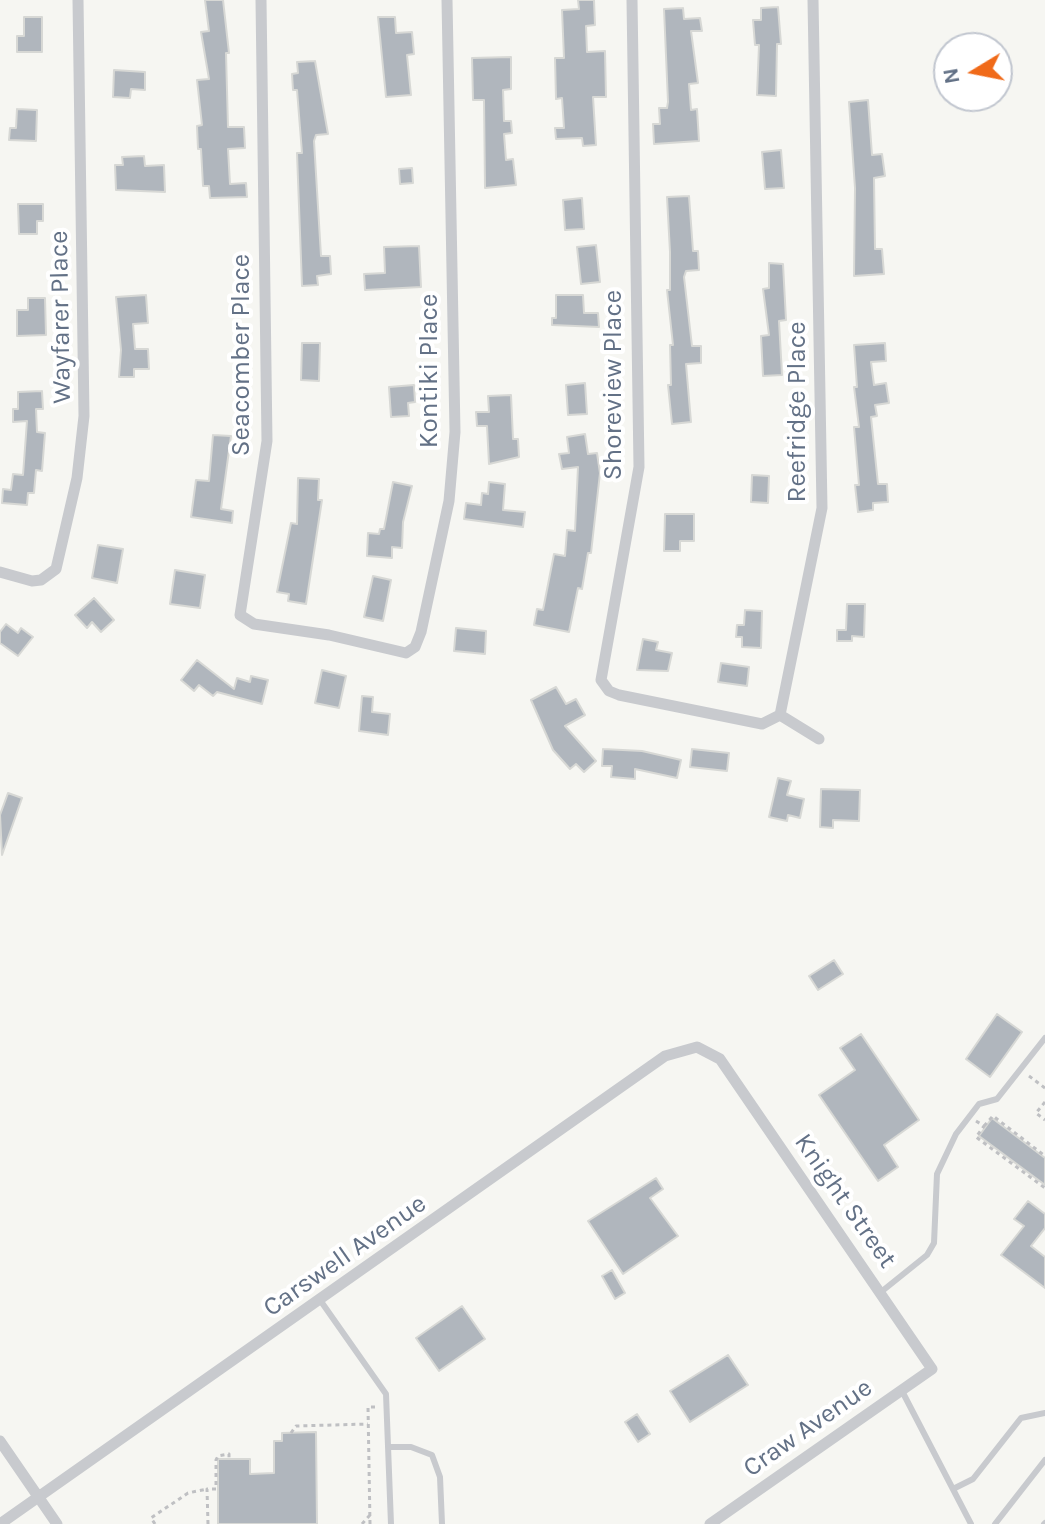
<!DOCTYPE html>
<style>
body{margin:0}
#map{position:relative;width:1045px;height:1524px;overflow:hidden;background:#f6f6f2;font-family:Karla,sans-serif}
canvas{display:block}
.north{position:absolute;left:933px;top:32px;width:80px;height:80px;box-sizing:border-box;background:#fff;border:2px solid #c1c6cf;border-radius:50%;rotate:260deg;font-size:22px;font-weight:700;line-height:32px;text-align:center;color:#637186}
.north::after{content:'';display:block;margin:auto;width:28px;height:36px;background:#f06a19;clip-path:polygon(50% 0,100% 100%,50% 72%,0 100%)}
</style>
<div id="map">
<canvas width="1045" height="1524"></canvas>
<div class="north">N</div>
</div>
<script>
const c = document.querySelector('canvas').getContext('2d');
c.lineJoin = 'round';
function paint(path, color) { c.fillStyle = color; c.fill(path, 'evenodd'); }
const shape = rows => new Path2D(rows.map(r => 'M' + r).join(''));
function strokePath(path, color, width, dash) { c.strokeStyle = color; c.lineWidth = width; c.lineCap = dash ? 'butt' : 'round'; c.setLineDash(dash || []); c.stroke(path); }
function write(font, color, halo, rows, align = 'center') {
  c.font = font + ' Karla,sans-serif'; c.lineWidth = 8; c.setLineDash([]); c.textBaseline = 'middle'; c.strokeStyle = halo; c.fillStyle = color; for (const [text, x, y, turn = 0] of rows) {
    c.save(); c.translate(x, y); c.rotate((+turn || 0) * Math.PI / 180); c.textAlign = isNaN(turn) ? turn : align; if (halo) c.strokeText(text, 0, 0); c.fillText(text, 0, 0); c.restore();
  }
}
const building = shape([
 [205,0,223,0,229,53,226,53,228,127,244,127,245,148,228,149,230,184,246,183,247,197,210,198,209,186,203,186,201,149,198,149,197,126,202,125,197,80,209,79,201,32,209,31,205,0],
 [578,0,594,0,595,25,586,26,587,52,605,51,606,97,593,97,596,145,583,146,582,138,556,139,555,128,564,128,562,98,556,99,555,58,564,58,562,10,579,9,578,0],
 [778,7,781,44,777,44,776,96,757,95,759,45,755,45,753,20,761,20,761,8,778,7],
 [683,8,684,19,700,18,702,31,691,31,698,83,689,84,691,110,697,109,699,141,654,144,653,124,660,124,659,108,667,108,668,102,664,9,683,8],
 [24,17,42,17,42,52,17,52,17,36,24,36,24,17],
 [378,17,395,17,396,33,412,32,414,54,407,55,411,95,386,97,378,17],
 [511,57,511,89,503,90,504,121,511,121,512,133,504,134,506,160,513,159,516,185,485,188,484,100,473,100,472,58,511,57],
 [315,61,328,134,316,135,314,141,321,256,330,256,331,274,317,276,318,285,302,286,297,153,302,153,297,90,293,90,292,74,298,73,297,62,315,61],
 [114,70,145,72,145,90,131,89,130,98,113,97,114,70],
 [868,100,872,155,882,154,885,176,874,178,875,249,882,249,884,274,854,276,855,188,849,102,868,100],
 [17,109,37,110,36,141,9,140,10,128,16,128,17,109],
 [781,150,784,188,765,189,762,152,781,150],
 [144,156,145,166,164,165,165,192,116,190,115,165,123,165,122,157,144,156],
 [412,168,413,183,400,184,399,169,412,168],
 [689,196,693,251,698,251,699,270,686,271,684,277,692,346,701,346,701,363,686,364,691,422,672,424,668,385,671,385,670,345,673,345,667,290,670,290,670,252,667,197,689,196],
 [582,198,584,229,565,230,563,200,582,198],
 [18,204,43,204,43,221,37,221,37,234,19,234,18,204],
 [596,245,600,282,581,284,577,247,596,245],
 [419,246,421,287,365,290,364,274,385,273,384,247,419,246],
 [769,263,783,264,786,320,779,321,782,375,763,376,761,336,769,335,763,289,769,288,769,263],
 [146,295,148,323,133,324,135,349,148,349,149,369,134,369,134,377,119,377,121,350,116,297,146,295],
 [556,295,583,295,584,313,598,313,599,327,552,325,552,318,556,318,556,295],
 [28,298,45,298,46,335,17,336,17,310,28,310,28,298],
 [302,343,320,343,319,381,301,380,302,343],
 [885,343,886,361,871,362,874,385,886,383,889,403,875,405,877,416,871,417,878,484,887,484,888,502,873,503,873,510,858,512,855,485,859,485,854,427,859,427,854,387,857,387,854,345,885,343],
 [585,383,587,414,568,415,566,385,585,383],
 [414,385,415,402,408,403,409,416,391,417,389,387,414,385],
 [42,391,43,409,36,409,37,432,45,433,42,471,36,470,34,493,28,493,27,505,2,503,3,489,11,490,13,474,23,475,27,421,13,422,13,409,18,409,18,392,42,391],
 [511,395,513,439,518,439,519,457,489,464,487,426,477,426,476,412,489,412,488,396,511,395],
 [585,434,588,454,597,453,600,473,591,553,588,553,582,589,578,588,569,632,534,625,537,609,543,610,554,554,565,556,567,530,575,531,578,467,562,469,559,454,569,453,567,437,585,434],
 [213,435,231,436,221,509,233,511,232,523,191,517,196,480,209,481,213,435],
 [752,475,769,476,768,503,751,502,752,475],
 [298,478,319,479,318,500,322,500,306,604,288,601,289,594,277,592,291,523,297,524,298,478],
 [393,482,412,486,403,522,402,548,392,547,392,558,367,556,368,533,379,534,380,529,384,529,393,482],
 [489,482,505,484,503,510,525,512,523,527,464,519,466,503,481,505,482,493,488,494,489,482],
 [665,514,694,514,694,541,680,541,680,551,664,551,665,514],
 [98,545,123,549,117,583,92,578,98,545],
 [175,570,205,575,200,608,170,604,175,570],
 [373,576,391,580,383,621,364,617,373,576],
 [94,598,114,620,101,632,92,622,87,628,75,615,94,598],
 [847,604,865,604,864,637,852,636,852,641,837,641,837,630,846,630,847,604],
 [745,610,762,611,761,648,742,647,742,637,736,637,737,625,744,625,745,610],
 [6,624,18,633,21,628,33,637,18,656,0,643,0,632,6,624],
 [456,628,486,631,485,654,454,651,456,628],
 [643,639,658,642,656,650,672,653,668,671,637,670,643,639],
 [197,660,234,689,237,678,250,682,251,676,268,680,262,704,217,692,213,696,199,685,194,691,181,680,197,660],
 [721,663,749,667,747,686,718,682,721,663],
 [322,670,346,676,339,708,315,703,322,670],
 [556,687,566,704,576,699,585,715,565,726,596,761,584,772,576,764,570,769,553,750,531,700,556,687],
 [362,696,373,697,372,712,390,714,388,735,359,731,362,696],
 [603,749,642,751,681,760,677,778,635,769,635,779,611,777,612,766,602,766,603,749],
 [692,749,729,753,727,771,690,767,692,749],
 [778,778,791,781,787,795,804,799,800,818,788,815,787,821,769,817,778,778],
 [821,789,860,790,859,821,833,820,833,828,820,827,821,789],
 [8,793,22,798,2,855,0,815,8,793],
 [834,960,843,974,818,990,809,976,834,960],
 [997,1014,1022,1032,990,1077,966,1059,997,1014],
 [861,1034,919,1120,884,1145,898,1167,878,1181,819,1095,855,1070,840,1048,861,1034],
 [992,1118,1045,1158,1045,1185,979,1136,992,1118],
 [656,1178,663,1189,650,1198,678,1236,623,1274,588,1221,656,1178],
 [1028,1201,1045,1214,1045,1228,1031,1246,1045,1257,1045,1288,1001,1255,1024,1226,1014,1219,1028,1201],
 [612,1270,625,1293,615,1299,602,1276,612,1270],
 [462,1306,485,1339,439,1371,416,1338,462,1306],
 [728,1355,748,1385,690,1422,670,1391,728,1355],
 [637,1414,650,1434,638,1442,625,1422,637,1414],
 [316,1432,317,1524,218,1524,218,1459,250,1459,250,1474,274,1473,274,1441,282,1441,282,1433,316,1432]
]);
paint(building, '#b0b6bd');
strokePath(building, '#d7d8d5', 2);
strokePath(shape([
 [1029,1076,1045,1088],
 [1045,1102,1036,1113,1045,1120],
 [976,1121,984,1126,976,1137,1045,1188],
 [984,1126,993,1116,1045,1156],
 [291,1433,296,1426,368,1424],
 [155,1524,151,1518,188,1493,207,1489],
 [208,1524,207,1489,216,1489,216,1460,218,1456,229,1454,229,1459],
 [362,1524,370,1515],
 [370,1524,368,1407,375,1407]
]), '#bfc0c3', 3, [4, 4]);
strokePath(shape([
 [881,1292,927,1255,934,1243,937,1174,956,1134,979,1104,997,1099,1045,1038],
 [320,1300,386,1394,391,1524],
 [902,1391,971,1524],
 [390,1447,411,1447,432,1455,440,1477,442,1524],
 [953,1489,973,1479,1021,1418,1045,1413],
 [995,1524,1045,1460],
 [1044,1524,1045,1523]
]), '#c8cace', 6);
strokePath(shape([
 [261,0,267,441,240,615,254,624,329,635,406,653,415,647,421,632,449,501,455,432,447,0],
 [632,0,639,467,601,680,609,691,619,695,762,724,780,715,822,508,813,0],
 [0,572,32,581,41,580,56,569,77,478,84,416,78,0],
 [780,715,819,739],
 [0,1441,57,1524],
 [0,1524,665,1056,697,1047,720,1059,932,1369,710,1524]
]), '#c8cace', 11);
write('26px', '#637186', '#fff', [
 ["Wayfarer Place",61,317,-91],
 ["Seacomber Place",242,355,-90],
 ["Kontiki Place",430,371,-90],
 ["Shoreview Place",614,385,-90],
 ["Reefridge Place",798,412,-90],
 ["Knight Street",845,1201,55],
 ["Carswell Avenue",345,1256,-35],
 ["Craw Avenue",808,1428,-35]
]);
</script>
